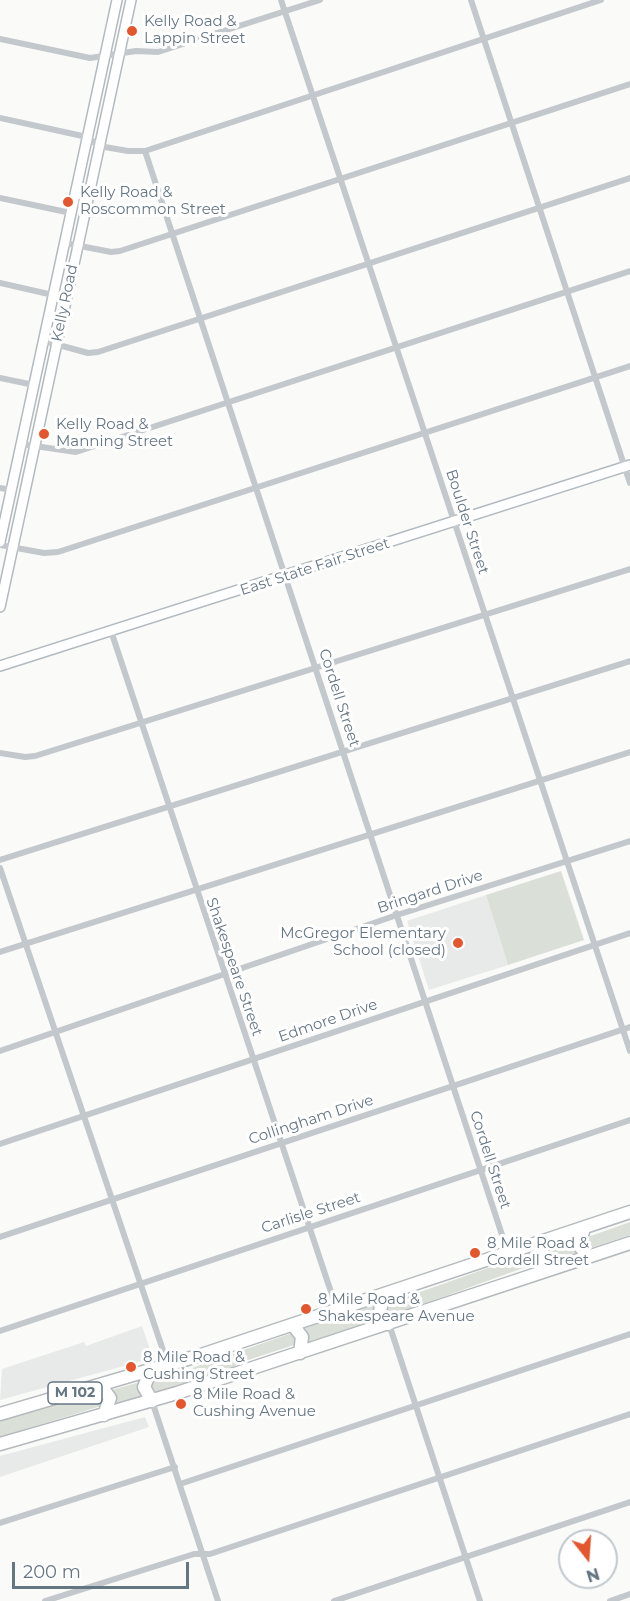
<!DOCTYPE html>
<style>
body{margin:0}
#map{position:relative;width:630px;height:1601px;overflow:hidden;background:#fafaf8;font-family:Montserrat,sans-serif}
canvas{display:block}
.north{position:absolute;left:558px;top:1529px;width:60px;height:60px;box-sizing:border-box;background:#fff;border:2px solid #c1c8cd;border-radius:50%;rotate:163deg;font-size:16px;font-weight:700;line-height:24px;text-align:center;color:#657683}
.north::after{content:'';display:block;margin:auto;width:21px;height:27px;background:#e4572e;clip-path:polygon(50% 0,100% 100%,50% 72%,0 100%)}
.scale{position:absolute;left:12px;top:1562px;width:177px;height:27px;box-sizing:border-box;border:3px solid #657683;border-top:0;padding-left:8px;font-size:18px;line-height:21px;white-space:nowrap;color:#657683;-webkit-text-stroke:4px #fff;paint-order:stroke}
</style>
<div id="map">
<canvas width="630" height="1601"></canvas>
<div class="north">N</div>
<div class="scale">200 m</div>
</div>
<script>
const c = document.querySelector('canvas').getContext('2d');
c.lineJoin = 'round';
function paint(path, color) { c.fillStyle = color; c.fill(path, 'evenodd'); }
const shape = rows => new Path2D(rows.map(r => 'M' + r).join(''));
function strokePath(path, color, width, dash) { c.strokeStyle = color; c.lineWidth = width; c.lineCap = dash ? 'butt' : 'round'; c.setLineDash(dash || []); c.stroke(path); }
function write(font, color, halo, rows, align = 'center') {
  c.font = font + ' Montserrat,sans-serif'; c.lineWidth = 6; c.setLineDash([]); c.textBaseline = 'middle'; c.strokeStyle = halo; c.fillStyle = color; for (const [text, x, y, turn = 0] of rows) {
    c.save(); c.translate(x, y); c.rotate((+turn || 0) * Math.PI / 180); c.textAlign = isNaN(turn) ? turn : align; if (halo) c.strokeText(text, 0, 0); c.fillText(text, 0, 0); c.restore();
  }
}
paint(shape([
 [486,895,508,965,429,990,407,921],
 [142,1326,153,1358,0,1400,2,1369,84,1342,86,1346],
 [145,1417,149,1427,0,1477,0,1456]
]), '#e8e9e9');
paint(shape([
 [561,871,584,940,508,965,486,895],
 [630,1222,630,1235,591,1248,585,1246,584,1240,588,1237],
 [574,1239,578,1253,550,1261,548,1247],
 [533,1252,539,1253,537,1263,393,1315,387,1313,385,1307,389,1303],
 [375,1305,377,1318,347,1314],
 [345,1315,346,1317,377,1320,308,1342,305,1328],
 [292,1333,298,1342,294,1345,245,1361,226,1370,156,1393,149,1383],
 [140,1382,142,1397,114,1404,112,1390],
 [98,1394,104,1396,101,1406,0,1437,0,1421]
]), '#dadfd7');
const secondary = shape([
 [0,542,117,0],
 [0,607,131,0],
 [0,666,630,465]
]);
const highway = shape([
 [584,1228,579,1245,588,1257],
 [536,1244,545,1256,542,1272],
 [384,1294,380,1311,388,1324],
 [293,1325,302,1337,300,1353],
 [150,1372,144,1387,152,1401],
 [101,1386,110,1398,104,1415],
 [0,1414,201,1355,630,1212],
 [0,1444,177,1393,630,1243]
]);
strokePath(secondary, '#b3babf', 12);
strokePath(highway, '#b4b9bd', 15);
strokePath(shape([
 [281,0,630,1051],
 [471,0,630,483],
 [0,39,90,58,136,51,158,52,320,0],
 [0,118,87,137,99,146,128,151,145,151,601,0],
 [145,151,508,1253],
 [0,198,71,213],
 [65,243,111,252,120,251,630,84],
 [0,283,53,295],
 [44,341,88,353,98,352,630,178],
 [0,378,34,385],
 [21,444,76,452,630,271],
 [0,488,11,490],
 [0,545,44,553,58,552,630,366],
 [111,631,337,1310],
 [0,753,25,757,35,756,630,569],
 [0,860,630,661],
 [0,868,168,1365],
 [0,952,630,752],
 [0,1051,397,915,630,841],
 [0,1144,630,933],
 [0,1237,630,1027],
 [389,1324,480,1601],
 [0,1331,630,1120],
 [152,1401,218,1601],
 [180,1484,630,1334],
 [0,1523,175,1467],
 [45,1601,194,1554,210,1554,630,1414],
 [334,1601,630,1502],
 [610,1601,630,1594]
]), '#c3c8cc', 6);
strokePath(secondary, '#fff', 9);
strokePath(highway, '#fff', 12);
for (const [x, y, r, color] of [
 [132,31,6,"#e4572e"],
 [68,202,6,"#e4572e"],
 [44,434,6,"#e4572e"],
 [458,943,6,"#e4572e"],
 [475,1253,6,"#e4572e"],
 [306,1309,6,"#e4572e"],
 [131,1367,6,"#e4572e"],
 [181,1404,6,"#e4572e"]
]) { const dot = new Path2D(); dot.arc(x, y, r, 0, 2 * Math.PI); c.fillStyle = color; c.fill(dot); strokePath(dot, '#fff', 2); }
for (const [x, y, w] of [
 [75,1393,54]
]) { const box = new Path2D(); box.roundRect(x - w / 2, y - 11, w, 22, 4.5); c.fillStyle = '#fff'; c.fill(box); strokePath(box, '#657683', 1.5); }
write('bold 14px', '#657683', null, [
 ["M 102",75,1393]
]);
write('15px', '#657683', '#fff', [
 ["Kelly Road &",144,22],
 ["Lappin Street",144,39],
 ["Kelly Road &",80,193],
 ["Roscommon Street",80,210],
 ["Kelly Road &",56,425],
 ["Manning Street",56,442],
 ["McGregor Elementary",446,934,"right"],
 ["School (closed)",446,951,"right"],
 ["8 Mile Road &",487,1244],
 ["Cordell Street",487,1261],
 ["8 Mile Road &",318,1300],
 ["Shakespeare Avenue",318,1317],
 ["8 Mile Road &",143,1358],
 ["Cushing Street",143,1375],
 ["8 Mile Road &",193,1395],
 ["Cushing Avenue",193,1412]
], 'left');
write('15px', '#657683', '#fff', [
 ["Kelly Road",65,303,-78],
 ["Boulder Street",467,522,72],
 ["East State Fair Street",315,567,-18],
 ["Cordell Street",339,698,72],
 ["Bringard Drive",430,892,-18],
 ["Shakespeare Street",234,967,71],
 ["Edmore Drive",328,1021,-19],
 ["Collingham Drive",311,1120,-18],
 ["Cordell Street",490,1160,72],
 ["Carlisle Street",311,1213,-18]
]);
</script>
